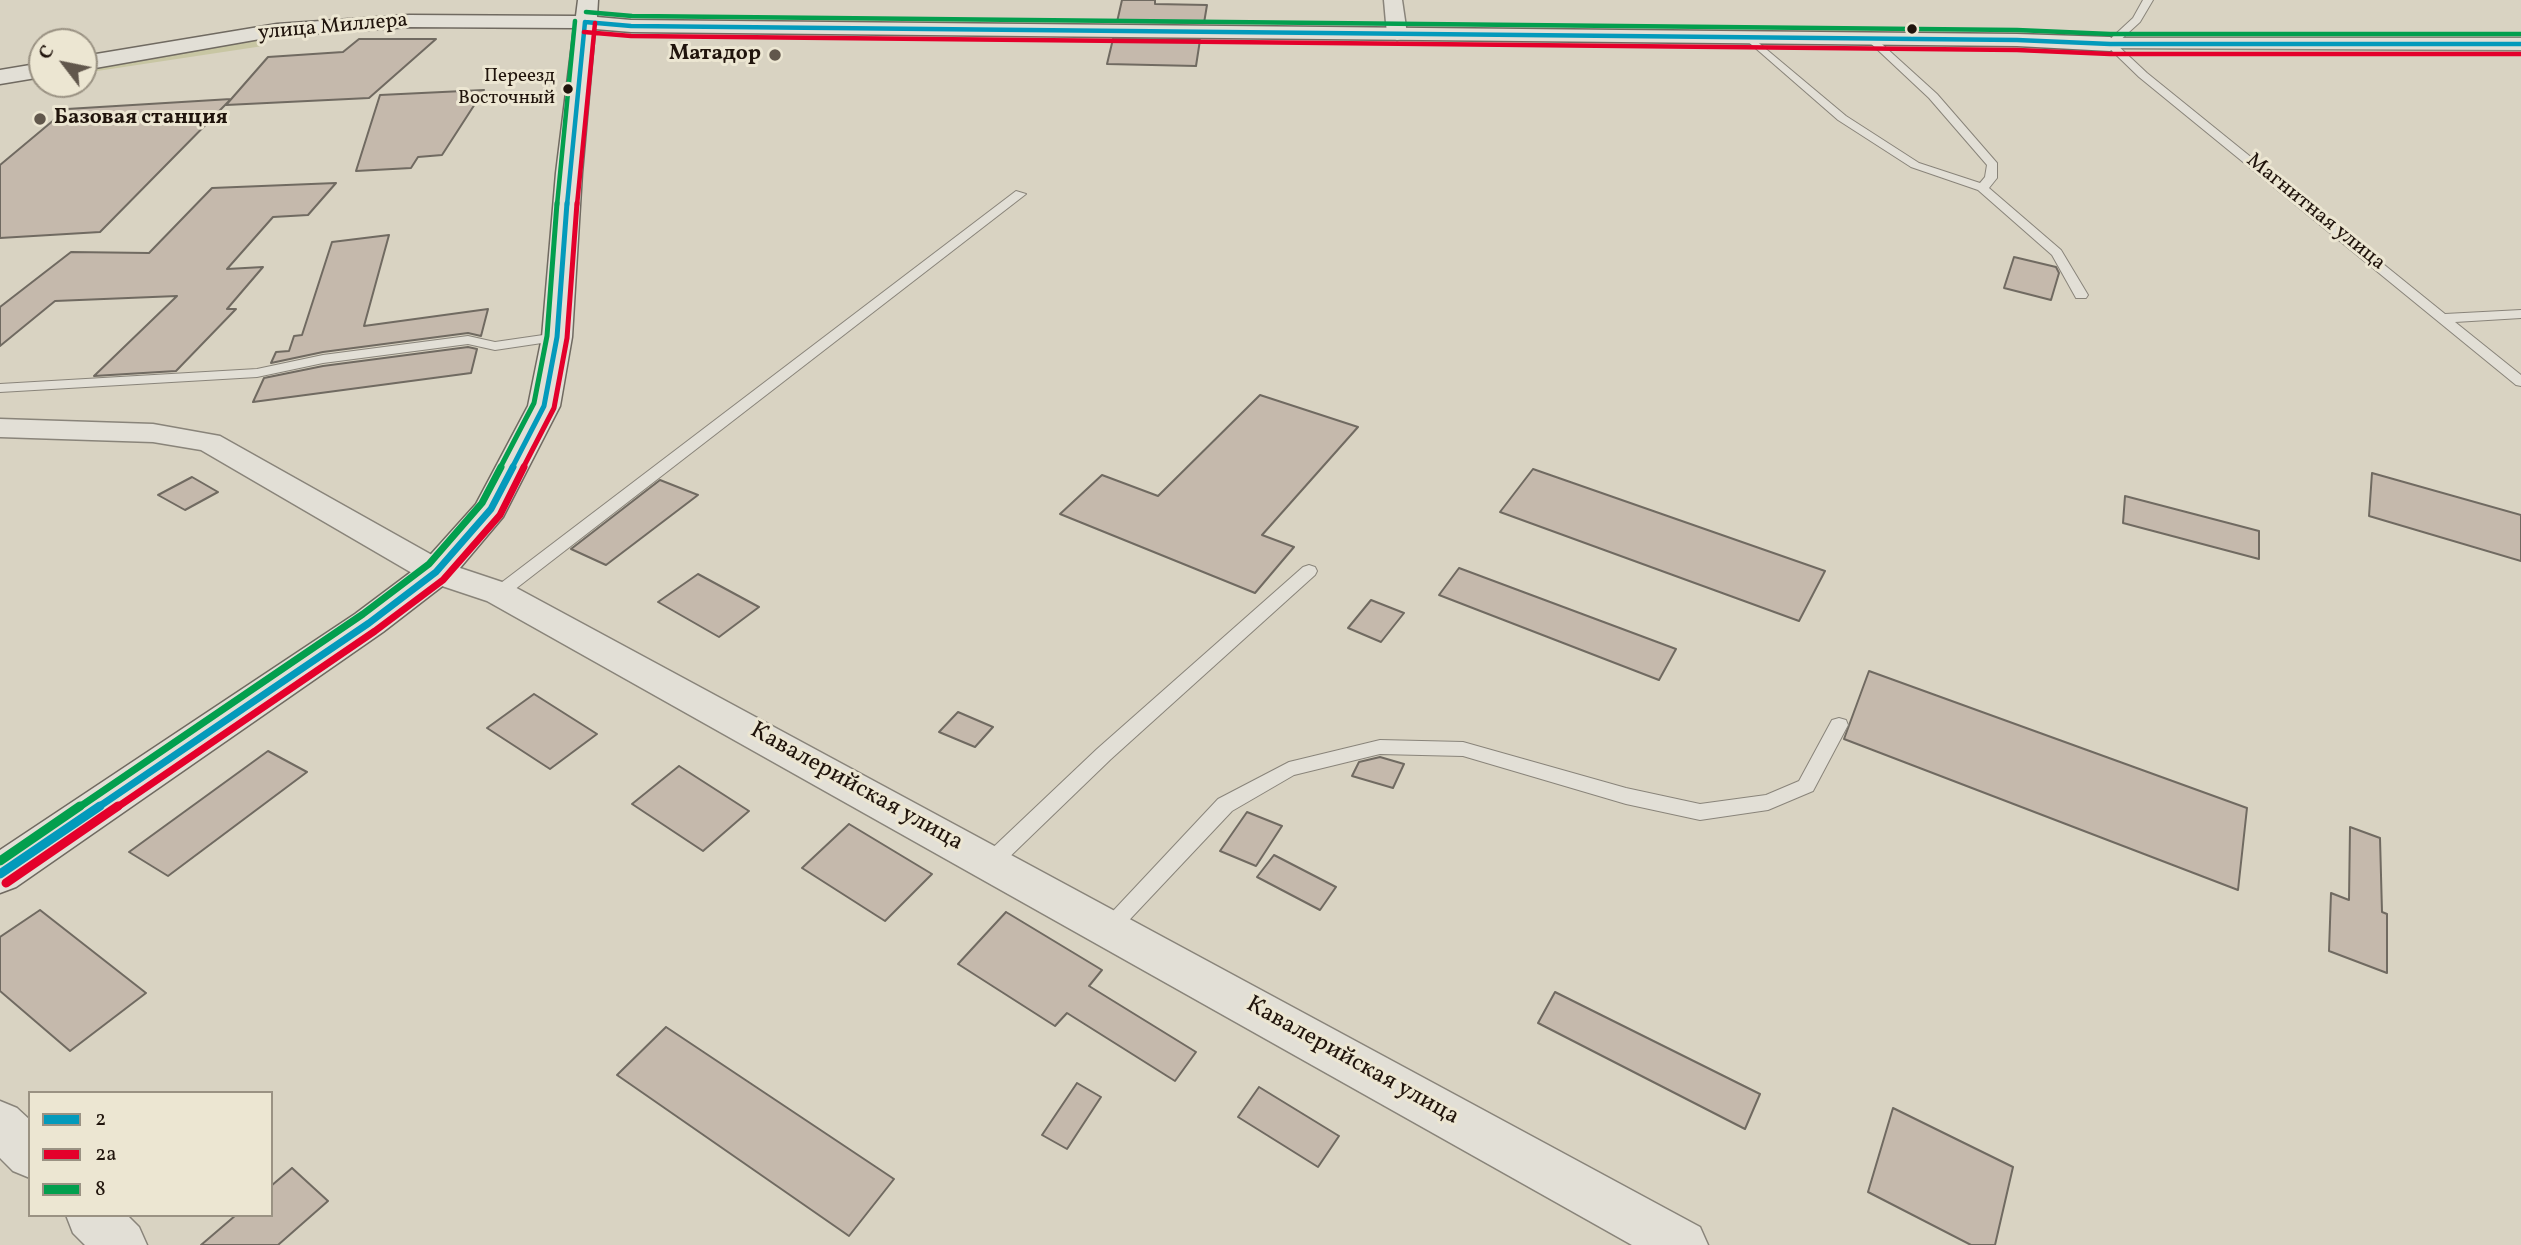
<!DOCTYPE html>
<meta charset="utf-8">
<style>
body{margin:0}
#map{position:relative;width:2521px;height:1245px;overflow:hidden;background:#d9d3c2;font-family:Vollkorn,serif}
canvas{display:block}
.legend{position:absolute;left:28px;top:1091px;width:245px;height:126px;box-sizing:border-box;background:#ece6d2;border:2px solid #9a9283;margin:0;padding:9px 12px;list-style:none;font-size:21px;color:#20140c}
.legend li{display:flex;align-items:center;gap:14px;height:35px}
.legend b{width:35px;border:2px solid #9a9283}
.north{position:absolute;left:28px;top:28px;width:70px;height:70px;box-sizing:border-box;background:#ece6d2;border:2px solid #9a9283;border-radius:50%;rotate:302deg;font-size:19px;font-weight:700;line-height:28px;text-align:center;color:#20140c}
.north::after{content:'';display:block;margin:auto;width:24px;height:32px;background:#61574c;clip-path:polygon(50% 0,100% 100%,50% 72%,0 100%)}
</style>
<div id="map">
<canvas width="2521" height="1245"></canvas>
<ul class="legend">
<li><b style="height:9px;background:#039abb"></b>2</li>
<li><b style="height:9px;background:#e4002b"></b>2а</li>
<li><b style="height:9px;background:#029f4e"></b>8</li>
</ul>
<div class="north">С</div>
</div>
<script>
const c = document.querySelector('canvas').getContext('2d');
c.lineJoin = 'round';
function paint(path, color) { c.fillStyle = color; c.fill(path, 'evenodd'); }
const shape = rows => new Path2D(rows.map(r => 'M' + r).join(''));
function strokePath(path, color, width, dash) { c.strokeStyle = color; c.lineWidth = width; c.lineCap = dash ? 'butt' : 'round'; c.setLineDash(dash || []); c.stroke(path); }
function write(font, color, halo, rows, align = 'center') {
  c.font = font + ' Vollkorn,serif'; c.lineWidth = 6; c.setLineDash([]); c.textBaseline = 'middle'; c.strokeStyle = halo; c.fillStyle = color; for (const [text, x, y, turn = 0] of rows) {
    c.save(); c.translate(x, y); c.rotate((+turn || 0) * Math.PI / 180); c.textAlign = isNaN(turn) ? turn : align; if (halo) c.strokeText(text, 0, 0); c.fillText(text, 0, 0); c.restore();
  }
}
paint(shape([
 [268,36,263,46,84,73,84,67]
]), '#c8c6a3');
const building = shape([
 [1122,0,1155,0,1155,4,1207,5,1204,23,1117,22,1122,0],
 [359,39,436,39,369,98,226,105,268,57,343,52,359,39],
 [1113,39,1200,40,1196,66,1107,64,1113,39],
 [484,90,442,155,418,157,411,168,356,171,380,95,484,90],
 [231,99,100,232,0,238,0,165,67,109,231,99],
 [336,183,308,215,273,217,227,269,263,267,227,309,236,309,176,371,94,376,177,296,55,301,0,346,0,307,71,252,149,253,212,188,336,183],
 [389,235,364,326,488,309,481,336,468,333,323,352,271,363,276,352,289,351,294,336,302,335,332,242,389,235],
 [2014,257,2056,267,2059,273,2051,300,2004,288,2014,257],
 [468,347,477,349,471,373,253,402,264,378,323,366,468,347],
 [1260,395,1358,427,1262,535,1294,547,1255,593,1060,514,1102,475,1158,496,1260,395],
 [1533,469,1825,571,1799,621,1500,512,1533,469],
 [2372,473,2521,515,2521,561,2369,516,2372,473],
 [192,477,218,492,185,510,158,495,192,477],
 [660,480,698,495,606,565,571,549,660,480],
 [2125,496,2259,531,2259,559,2123,523,2125,496],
 [1459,568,1676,649,1659,680,1439,595,1459,568],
 [698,574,759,607,719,637,658,602,698,574],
 [1371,600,1404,613,1381,642,1348,628,1371,600],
 [1869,671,2247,808,2238,890,1844,739,1869,671],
 [534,694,597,734,550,769,487,728,534,694],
 [958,712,993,727,975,747,939,732,958,712],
 [268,751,307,772,168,876,129,852,268,751],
 [1380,757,1404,764,1393,788,1352,776,1359,762,1380,757],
 [679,766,749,811,703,851,632,804,679,766],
 [1247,812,1282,826,1256,866,1220,851,1247,812],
 [849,824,932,874,885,921,802,868,849,824],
 [2350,827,2380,838,2382,912,2387,914,2387,973,2329,951,2331,893,2349,900,2350,827],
 [1274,855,1336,887,1320,910,1257,877,1274,855],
 [40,910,146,993,70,1051,0,991,0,937,40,910],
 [1006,912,1102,970,1089,986,1196,1052,1175,1081,1067,1013,1055,1026,958,964,1006,912],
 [1555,992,1760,1094,1745,1129,1538,1023,1555,992],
 [666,1027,894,1179,849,1236,617,1075,666,1027],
 [1077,1083,1101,1097,1067,1149,1042,1135,1077,1083],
 [1259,1087,1339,1136,1318,1167,1238,1117,1259,1087],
 [1893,1108,2013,1167,1995,1245,1971,1245,1868,1192,1893,1108],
 [292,1168,328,1201,278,1245,201,1245,236,1215,271,1215,271,1186,292,1168]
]);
paint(building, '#c5b9ac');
strokePath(building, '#706a61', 2);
const lane = shape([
 [2143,0,2153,0,2140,22,2116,44,2147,73,2445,314,2521,310,2521,318,2455,322,2521,375,2521,386,2516,385,2139,77,2107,46,2107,42,2133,18,2143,0],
 [1748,34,1846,116,1919,163,1980,183,1985,177,1987,165,1929,98,1865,38,1873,36,1937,94,1997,163,1997,178,1989,188,2061,250,2088,295,2086,298,2076,298,2052,255,1978,190,1911,167,1838,120,1745,39,1743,37,1748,34],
 [1016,191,1026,194,505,597,493,597,490,593,493,589,1016,191],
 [557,333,564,337,562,340,495,350,468,344,323,363,257,377,0,392,0,384,257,369,323,355,468,336,495,342,557,333],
 [1309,565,1315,567,1317,571,1315,575,1111,759,998,868,991,870,984,868,981,862,984,856,1097,749,1303,567,1309,565],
 [1839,718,1846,720,1848,725,1813,791,1768,810,1700,820,1626,804,1463,756,1380,754,1294,775,1232,811,1117,933,1109,936,1101,933,1098,927,1218,799,1289,762,1380,740,1463,742,1626,788,1700,804,1766,795,1799,781,1832,720,1839,718]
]);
const street = shape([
 [1384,0,1402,0,1407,34,1404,38,1397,40,1387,34,1384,0],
 [2110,38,2521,38,2521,50,2103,48,2100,44,2110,38],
 [0,419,153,424,220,436,448,564,511,585,1700,1227,1708,1245,1632,1245,487,601,424,580,201,450,153,442,0,437,0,419],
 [0,1101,17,1108,30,1120,30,1178,13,1171,0,1158,0,1101],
 [66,1215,127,1215,139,1227,147,1245,85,1245,73,1233,66,1215]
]);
const secondary = shape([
 [578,0,598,0,597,17,631,20,2017,34,2110,37,2121,44,2110,51,2017,46,631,32,595,29,582,173,572,337,560,406,503,517,449,581,383,632,16,887,0,893,0,850,355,614,423,563,476,504,528,406,542,337,556,173,574,28,409,27,277,36,84,70,84,56,277,24,409,15,576,16,578,0],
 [42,63,42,77,0,84,0,70,42,63]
]);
strokePath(lane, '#89847a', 2);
strokePath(street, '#89847a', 3);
strokePath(secondary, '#706a61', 3);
paint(lane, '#e2dfd6');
paint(street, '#e2dfd6');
paint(secondary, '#e2dfd6');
strokePath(shape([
 [585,22,631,26,2017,40,2110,44,2521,44],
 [567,205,585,22]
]), '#039abb', 4.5);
strokePath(shape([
 [512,468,544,406,557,337,567,203]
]), '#039abb', 5);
strokePath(shape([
 [97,808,369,623,436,572,491,509,513,467]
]), '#039abb', 7);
strokePath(shape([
 [0,874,100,806]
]), '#039abb', 9);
strokePath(shape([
 [584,32,631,36,2017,50,2110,54,2521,54],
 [577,205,595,23]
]), '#e4002b', 4.5);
strokePath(shape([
 [523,468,554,408,567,338,577,203]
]), '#e4002b', 5);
strokePath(shape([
 [116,808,375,631,443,580,500,515,524,467]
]), '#e4002b', 7);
strokePath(shape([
 [6,883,118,806]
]), '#e4002b', 9);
strokePath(shape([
 [586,12,632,16,2017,30,2110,34,2521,34],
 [557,205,575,21]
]), '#029f4e', 4.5);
strokePath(shape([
 [500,468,534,403,547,336,557,203]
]), '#029f4e', 5);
strokePath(shape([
 [78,808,363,614,429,564,482,503,501,467]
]), '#029f4e', 7);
strokePath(shape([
 [0,861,80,806]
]), '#029f4e', 9);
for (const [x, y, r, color] of [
 [1912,29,6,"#20140c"],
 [775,55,7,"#61574c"],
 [568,89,6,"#20140c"],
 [40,119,7,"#61574c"]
]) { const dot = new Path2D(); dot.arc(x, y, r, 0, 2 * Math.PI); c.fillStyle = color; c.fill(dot); strokePath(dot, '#ece6d2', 2.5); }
write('19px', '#20140c', '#ece6d2', [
 ["Переезд",555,78],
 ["Восточный",555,100]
], 'right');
write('21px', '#20140c', '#ece6d2', [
 ["улица Миллера",333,28,-5],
 ["Магнитная улица",2315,213,39]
]);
write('bold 21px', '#20140c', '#ece6d2', [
 ["Матадор",761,55],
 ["Базовая станция",54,119,"left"]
], 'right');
write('24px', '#20140c', '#ece6d2', [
 ["Кавалерийская улица",856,788,29],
 ["Кавалерийская улица",1352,1062,29]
]);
</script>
